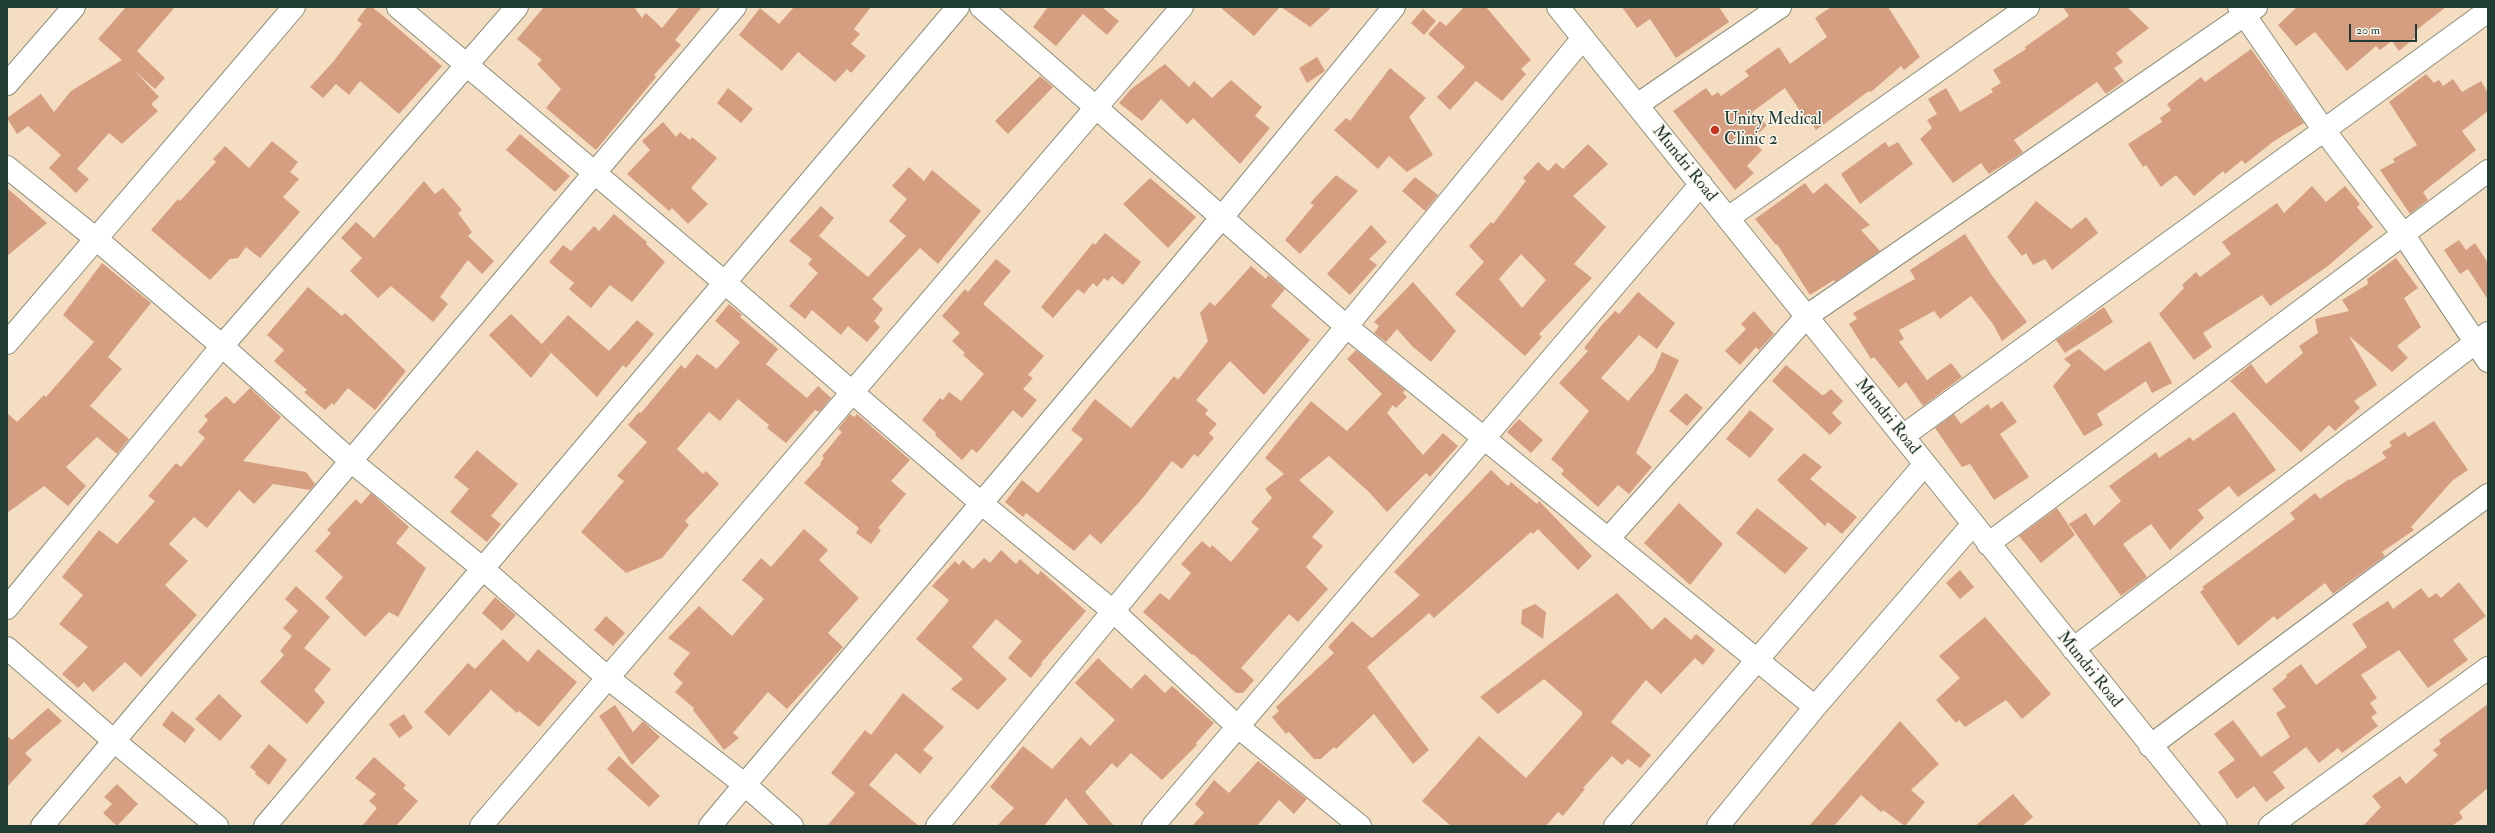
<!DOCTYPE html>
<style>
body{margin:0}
#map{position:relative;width:2495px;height:833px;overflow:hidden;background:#f4ddc0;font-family:"IM FELL Double Pica",serif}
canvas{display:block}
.frame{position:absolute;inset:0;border:8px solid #1f3d34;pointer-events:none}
.scale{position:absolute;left:2349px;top:24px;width:68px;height:18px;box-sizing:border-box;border:2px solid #1f3d34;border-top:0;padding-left:5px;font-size:12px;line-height:14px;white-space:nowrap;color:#1f3d34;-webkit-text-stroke:3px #fbf7ec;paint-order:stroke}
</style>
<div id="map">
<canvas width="2495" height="833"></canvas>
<div class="frame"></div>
<div class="scale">20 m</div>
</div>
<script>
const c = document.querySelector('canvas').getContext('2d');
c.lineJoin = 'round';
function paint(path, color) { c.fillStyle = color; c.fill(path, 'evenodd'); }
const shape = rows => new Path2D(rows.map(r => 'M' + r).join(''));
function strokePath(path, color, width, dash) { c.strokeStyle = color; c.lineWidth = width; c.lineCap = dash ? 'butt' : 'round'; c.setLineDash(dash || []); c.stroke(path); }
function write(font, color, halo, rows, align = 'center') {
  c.font = font + ' "IM FELL Double Pica",serif'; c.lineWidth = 3; c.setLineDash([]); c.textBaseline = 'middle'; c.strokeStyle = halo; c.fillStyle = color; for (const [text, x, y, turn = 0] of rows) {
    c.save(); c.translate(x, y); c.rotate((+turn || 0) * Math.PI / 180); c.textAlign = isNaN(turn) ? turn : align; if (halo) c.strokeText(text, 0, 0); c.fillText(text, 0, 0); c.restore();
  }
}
paint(shape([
 [126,7,175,7,137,51,165,78,155,89,135,71,159,97,151,104,158,111,122,144,109,133,77,169,89,179,76,193,49,168,61,155,28,126,17,134,7,118,41,94,54,112,71,91,122,60,98,39],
 [367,7,372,7,387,19,442,66,399,114,360,81,349,95,336,84,323,98,310,87,333,62,362,24,357,20],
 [544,7,634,7,642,18,646,13,662,28,679,7,702,7,675,40,681,45,654,75,656,77,596,150,546,108,561,89,537,64,542,60,517,39],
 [794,7,871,7,854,29,860,34,851,44,866,56,851,73,847,69,835,82,798,52,782,71,739,35,760,8,779,24],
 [1048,7,1102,7,1119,21,1107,35,1083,14,1056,46,1033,27],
 [1220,7,1280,7,1254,36],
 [1281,7,1332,7,1310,27],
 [1464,7,1486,7,1531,60,1521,69,1526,74,1502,101,1476,81,1450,110,1437,97,1465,67,1428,34,1440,21,1446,26],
 [1622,7,1719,7,1729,22,1676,58,1650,19,1637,28],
 [1831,7,1888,7,1920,57,1904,70,1901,66,1871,92,1869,91,1816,130,1807,116,1804,117,1785,88,1752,112,1767,125,1752,140,1762,150,1747,166,1754,173,1735,190,1673,111,1706,88,1712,96,1718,92,1721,96,1749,76,1745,71,1779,47,1790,64,1827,37,1815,18],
 [2063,7,2127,7,2149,28,2116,53,2123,62,2114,68,2124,81,2106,94,2097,82,2014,140,2023,152,2019,155,1989,174,1981,163,1953,183,1920,139,1932,128,1927,120,1937,114,1928,99,1946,88,1960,112,1993,92,1991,89,2001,83,1993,70,2026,49,2025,47,2069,16],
 [2297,7,2446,7,2414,32,2417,36,2399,51,2392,41,2380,50,2376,46,2347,71,2315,32,2296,46,2278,25],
 [1423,9,1436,21,1424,35,1411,23],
 [2251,49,2304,123,2274,141,2245,164,2242,160,2225,174,2223,171,2194,196,2176,175,2161,187,2146,165,2143,167,2128,144,2162,122,2160,118,2171,110,2167,104,2201,77,2205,82],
 [1317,57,1325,71,1307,83,1299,68],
 [1165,64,1189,87,1194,81,1212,98,1231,80,1262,107,1255,116,1270,128,1240,164,1193,118,1187,124,1161,99,1142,121,1119,103,1131,89],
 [1390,68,1426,98,1409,117,1433,155,1407,172,1389,156,1378,169,1334,130,1346,118,1350,121],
 [2426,74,2434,83,2439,80,2443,86,2453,79,2462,92,2481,81,2488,93,2488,111,2462,131,2476,150,2423,192,2428,200,2410,214,2380,170,2395,162,2393,159,2417,145,2389,102],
 [1040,76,1053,87,1008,134,995,121],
 [728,88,753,109,741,123,717,103],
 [663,122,676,137,680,132,690,140,692,137,717,158,691,188,708,204,688,224,672,208,669,211,627,174,650,150,642,141],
 [520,134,570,176,555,192,506,150],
 [272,141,298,162,290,172,299,179,283,197,300,212,260,258,246,247,238,258,230,259,210,280,151,230,178,199,180,201,216,162,213,159,225,146,249,168],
 [1885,142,1889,147,1898,142,1913,164,1860,204,1841,174],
 [1588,144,1608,164,1573,196,1606,227,1574,264,1592,278,1539,334,1542,337,1525,356,1455,294,1484,262,1469,246,1491,222,1493,224,1526,181,1523,178,1538,162,1548,171,1556,163,1563,169],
 [1521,254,1546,280,1522,308,1499,279],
 [909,167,924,181,932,170,981,211,938,264,920,248,872,299,883,309,874,321,880,327,867,342,848,326,841,335,812,310,805,319,789,306,818,273,808,264,812,259,789,241,821,206,834,218,819,236,868,277,906,236,889,221,907,199,892,186],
 [1336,175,1358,191,1300,254,1285,240,1314,205,1310,203],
 [1415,177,1438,195,1425,211,1402,191],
 [1150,178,1196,217,1168,248,1123,204],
 [424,181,435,194,443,188,462,210,458,213,472,232,468,236,494,261,482,274,468,260,440,297,448,304,433,322,391,286,378,298,350,271,362,258,341,238,356,222,374,238],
 [1805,183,1813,194,1826,183,1870,225,1861,230,1880,251,1835,282,1834,280,1810,295,1777,244,1776,245,1755,219],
 [2312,186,2326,202,2345,186,2360,204,2357,207,2373,227,2328,266,2270,306,2262,295,2203,333,2212,347,2194,360,2159,314,2184,288,2182,285,2196,272,2200,277,2231,254,2222,242,2277,203,2284,213],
 [7,188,47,223,7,256],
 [2036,201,2071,229,2086,217,2098,233,2052,270,2045,259,2033,265,2026,253,2022,256,2007,237],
 [614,214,647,242,646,244,665,262,632,302,610,285,591,308,569,289,574,283,549,262,563,245,571,251,594,226,599,231],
 [1371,225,1387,242,1369,259,1377,265,1350,295,1327,274],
 [1105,233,1141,262,1123,285,1112,276,1108,281,1104,278,1097,287,1093,283,1084,294,1078,289,1053,318,1041,307,1093,243,1095,245],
 [1965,234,1993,277,2027,322,2002,341,1993,324,1971,296,1940,319,1934,311,1899,330,1904,339,1899,342,1927,380,1951,363,1962,377,1923,406,1906,382,1899,388,1874,357,1871,359,1849,324,1857,319,1853,313,1915,279,1910,270],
 [2459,240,2466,250,2475,243,2488,263,2488,300,2468,269,2460,274,2444,250],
 [2396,258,2418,288,2404,298,2421,327,2397,346,2408,358,2392,372,2349,336,2377,385,2354,401,2360,408,2335,431,2329,425,2301,452,2230,381,2251,364,2266,384,2303,353,2299,346,2318,333,2315,319,2349,311,2342,300,2368,284,2367,279],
 [996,259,1011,271,983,304,1044,356,1028,375,1033,378,1023,389,1037,400,1022,418,1013,410,977,453,972,449,962,460,935,435,936,433,922,420,940,398,943,400,949,392,961,401,984,374,963,355,965,353,952,341,960,333,942,316,965,289,968,292],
 [102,263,151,303,108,357,122,369,90,406,129,439,117,454,97,437,66,467,86,486,68,506,44,486,7,513,7,413,17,422,44,395,46,397,94,342,63,315],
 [1251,266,1266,279,1268,275,1285,289,1271,306,1310,340,1264,395,1230,361,1196,400,1208,410,1205,414,1217,424,1209,433,1214,438,1198,457,1194,454,1182,469,1172,461,1141,500,1101,544,1090,534,1074,551,1026,513,1023,517,1005,502,1022,480,1038,493,1083,439,1071,430,1095,399,1131,428,1174,376,1178,380,1208,341,1200,313,1210,302,1215,306],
 [1413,282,1456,331,1431,362,1412,346,1397,329,1386,342,1374,333,1379,326,1374,322],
 [308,287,342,316,345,313,406,371,375,410,348,388,334,405,332,403,325,410,304,392,307,390,274,361,284,350,267,335],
 [1638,292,1675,323,1657,349,1639,335,1601,378,1628,401,1654,371,1662,352,1679,360,1636,453,1652,467,1629,494,1618,485,1598,507,1561,474,1564,470,1551,459,1589,411,1559,383,1588,351,1584,348,1601,326,1615,311,1619,314],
 [729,304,742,315,740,317,778,349,766,364,807,398,818,386,831,398,819,412,815,410,786,443,767,428,769,425,738,399,720,421,709,412,677,449,703,474,706,471,719,484,685,521,689,525,662,558,626,573,581,532,624,481,617,476,647,442,628,425,639,412,641,413,681,365,685,369,697,354,717,369,740,342,715,321],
 [2104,307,2113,322,2065,353,2056,340],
 [1754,311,1774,334,1759,350,1756,347,1740,365,1725,351,1746,329,1741,324],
 [511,314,551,353,531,378,489,335],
 [568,315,609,351,637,320,654,334,626,368,623,365,597,397,542,344],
 [2150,341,2172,383,2152,393,2146,381,2097,414,2103,425,2084,436,2053,386,2071,365,2064,359,2079,349,2105,371],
 [1356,350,1405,390,1403,393,1407,397,1396,408,1393,405,1387,413,1423,455,1443,433,1458,446,1430,477,1426,473,1387,512,1369,492,1329,456,1299,480,1334,512,1312,537,1323,546,1306,567,1328,589,1298,622,1289,614,1241,668,1254,680,1243,693,1236,693,1193,654,1192,655,1143,612,1160,593,1169,600,1191,573,1181,564,1202,541,1210,548,1212,545,1231,562,1259,529,1251,522,1272,498,1265,489,1284,474,1265,458,1311,401,1347,431,1382,394,1347,359],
 [1786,365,1822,395,1824,395,1831,389,1843,401,1832,413,1842,423,1830,435,1772,381],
 [250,388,281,417,243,461,306,472,315,484,310,490,273,484,254,504,239,490,207,528,194,517,169,544,188,561,165,585,197,615,141,677,125,662,93,692,84,682,78,688,62,674,88,647,59,624,83,595,62,577,99,530,117,544,155,501,148,496,176,463,181,467,205,438,198,432,208,420,204,416,226,396,234,404],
 [1686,393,1703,408,1687,426,1669,411],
 [2002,401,2017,422,2000,434,2029,477,1994,500,1970,464,1962,467,1935,428,1954,414,1961,424,1988,404,1991,409],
 [1750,410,1774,429,1750,458,1726,439],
 [2234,412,2276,470,2238,497,2229,486,2198,510,2204,518,2170,550,2151,524,2123,544,2147,577,2121,596,2069,524,2086,513,2094,526,2121,501,2109,486,2156,452,2159,458,2190,437,2193,441],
 [850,414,854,417,857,414,910,460,891,481,906,494,878,528,881,530,871,544,856,533,859,528,804,483,821,464,820,463,824,458,822,456,842,432,838,429],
 [1519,419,1543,440,1531,453,1507,432],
 [2434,421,2468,470,2453,480,2411,527,2414,530,2382,552,2385,556,2333,594,2325,583,2277,620,2274,616,2238,646,2200,592,2204,589,2202,587,2295,519,2290,513,2315,493,2320,499,2349,479,2350,480,2386,458,2382,452,2392,446,2389,442,2405,432,2408,437],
 [477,450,518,484,491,516,501,524,487,542,450,512,469,489,454,477],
 [1804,453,1822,467,1810,479,1857,517,1842,534,1828,522,1825,526,1777,480],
 [1491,470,1508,486,1511,482,1537,504,1539,501,1592,556,1578,570,1538,529,1533,534,1531,532,1434,618,1429,613,1367,667,1429,750,1413,764,1374,714,1336,749,1334,747,1321,759,1314,759,1289,732,1286,734,1272,717,1279,711,1276,707,1334,653,1328,647,1352,621,1372,638,1420,595,1394,572],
 [371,493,409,527,396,543,426,568,398,617,389,612,365,637,325,598,343,577,315,551,331,533,327,530,356,499,361,504],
 [1679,503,1723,544,1690,585,1644,543],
 [1757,508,1808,548,1785,574,1736,533],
 [2057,508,2075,535,2041,563,2019,536],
 [804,529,828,550,819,560,859,598,828,633,843,647,787,709,768,692,733,733,739,738,724,750,693,710,694,708,675,692,683,683,673,674,690,653,668,638,699,606,732,636,764,599,742,580,761,558,771,567],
 [1001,550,1016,564,1020,559,1038,575,1041,571,1086,611,1041,663,1042,664,1031,678,1008,658,1022,641,996,619,972,647,1007,679,978,710,951,689,963,679,916,639,947,603,949,600,932,586,955,561,959,565,963,560,973,569,984,558,990,563],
 [1960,570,1974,587,1960,599,1946,583],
 [2459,582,2486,616,2453,640,2468,660,2428,688,2399,650,2361,675,2377,698,2370,703,2377,713,2371,717,2378,726,2342,753,2338,748,2319,763,2306,747,2273,772,2285,788,2266,802,2254,786,2237,799,2218,772,2235,760,2214,734,2233,720,2261,757,2290,737,2276,713,2286,707,2272,689,2287,677,2286,675,2301,664,2316,685,2367,647,2352,624,2388,601,2393,609,2421,588,2429,598,2436,593,2441,598],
 [296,586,330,617,304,648,331,669,314,690,325,702,307,724,260,682,284,655,280,651,292,636,283,628,298,611,285,599],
 [1617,593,1652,630,1665,617,1691,640,1696,634,1715,650,1703,665,1695,658,1661,694,1646,680,1611,722,1651,755,1640,768,1628,759,1622,765,1612,756,1583,788,1585,789,1563,816,1558,812,1546,826,1451,826,1422,801,1479,736,1526,778,1582,715,1582,712,1544,679,1498,714,1480,697],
 [495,597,516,615,502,631,482,613],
 [1535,604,1546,612,1543,639,1521,624,1522,610],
 [606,616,625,633,613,646,594,630],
 [1985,617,2051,694,2022,719,2006,700,1965,727,1959,720,1956,723,1936,700,1960,678,1939,656],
 [503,639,528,662,538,649,577,682,539,727,519,711,517,713,491,690,449,736,424,712,468,663,475,669],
 [1098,658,1131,689,1145,674,1165,693,1172,686,1214,723,1196,743,1197,745,1162,780,1131,753,1117,768,1112,763,1085,792,1114,826,1089,826,1066,798,1044,826,997,826,1014,808,990,787,1023,746,1052,769,1081,737,1090,746,1115,720,1075,683],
 [903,693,944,727,923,750,933,758,920,774,896,753,869,785,919,826,827,826,855,793,831,773,865,730,871,735],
 [219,694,242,716,220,741,195,719],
 [2488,704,2488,788,2459,812,2463,818,2452,826,2363,826,2381,807,2372,796,2400,776,2406,784,2438,755,2433,750,2441,744,2439,740],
 [615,705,633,732,643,721,660,737,632,765,599,716],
 [48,708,62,721,25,753,32,760,7,787,7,736,12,740],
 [172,711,195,729,185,743,162,725],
 [404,714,413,728,399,738,389,724],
 [1900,721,1939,764,1911,790,1925,802,1905,826,1883,810,1881,812,1861,795,1834,826,1809,826],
 [269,744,287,760,269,785,255,774,256,772,250,767],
 [619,756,660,796,649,807,607,769],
 [374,757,406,785,403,788,418,801,396,826,362,826,377,808,369,801,376,794,355,778],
 [1258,761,1307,799,1294,814,1279,800,1257,826,1192,826,1204,813,1195,804,1214,780,1229,793],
 [117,784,138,804,117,826,103,813,112,804,104,797],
 [2013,794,2033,817,2022,826,1975,826]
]), '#d69e81');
const minor = shape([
 [398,7,724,282,981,503,1113,611,1237,726,1360,826],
 [981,7,1347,327,1815,707],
 [1558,7,2216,826],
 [2239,7,2323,129,2403,234,2488,361],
 [7,84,74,7],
 [1637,105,1780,7],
 [7,167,95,238,222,346,352,462,482,568,609,679,744,784,792,826],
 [1728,218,2028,7],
 [7,343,294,7],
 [1903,436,2488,11],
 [1609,538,1807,316,2256,7],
 [1988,544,2488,171],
 [7,608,222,346,517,7],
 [7,648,114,741,217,826],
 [2073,649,2488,333],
 [2150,746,2488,495],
 [42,826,735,7],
 [265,826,958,7],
 [481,826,1182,7],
 [710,826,1223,216,1394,7],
 [937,826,1583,38],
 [1153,826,1701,184],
 [1615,826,1925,464],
 [1718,826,1815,707,1973,524],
 [2270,826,2488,668]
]);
strokePath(minor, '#8a8d7a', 24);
strokePath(minor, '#fff', 22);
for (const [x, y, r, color] of [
 [1715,130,5,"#c8321e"]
]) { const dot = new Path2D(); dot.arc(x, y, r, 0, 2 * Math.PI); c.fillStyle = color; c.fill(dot); strokePath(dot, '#fbf7ec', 1.5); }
write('17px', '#1f3d34', '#fbf7ec', [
 ["Unity Medical",1724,120],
 ["Clinic 2",1724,140]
], 'left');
write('17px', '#1f3d34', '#fbf7ec', [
 ["Mundri Road",1684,164,51],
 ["Mundri Road",1887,417,51],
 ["Mundri Road",2089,670,51]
]);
</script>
